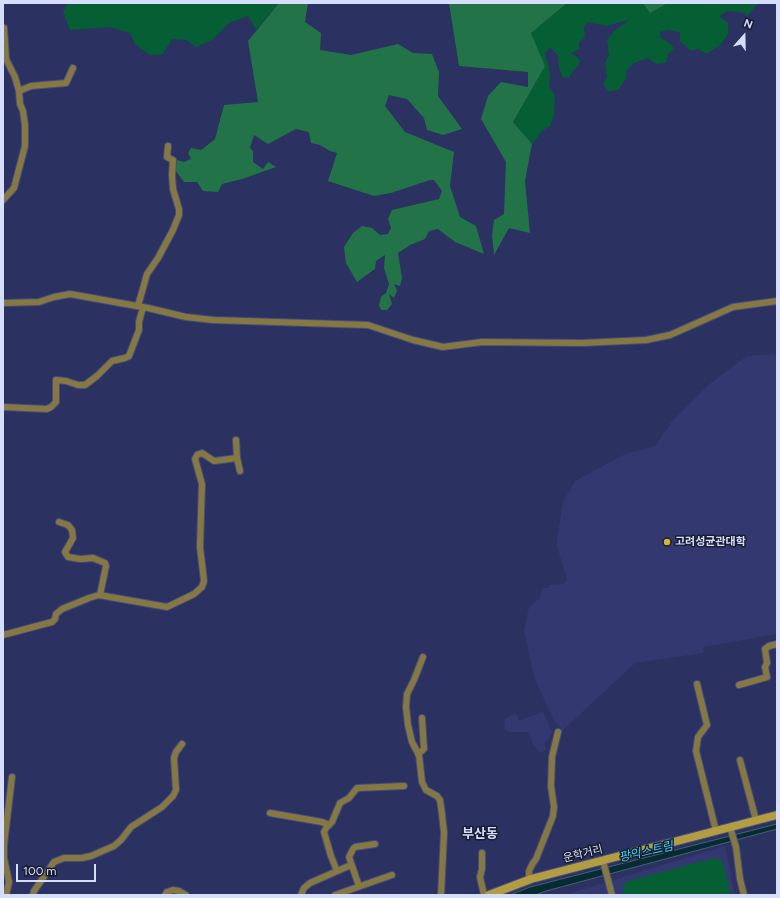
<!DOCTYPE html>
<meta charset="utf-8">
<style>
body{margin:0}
#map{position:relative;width:780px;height:898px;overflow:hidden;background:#2b3161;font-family:Figtree,sans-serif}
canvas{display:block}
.frame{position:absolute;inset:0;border:4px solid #d7defc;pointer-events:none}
.north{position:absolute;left:724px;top:16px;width:40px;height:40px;-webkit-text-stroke:3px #181c31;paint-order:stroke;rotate:20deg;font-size:11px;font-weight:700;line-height:16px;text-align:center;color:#d7defc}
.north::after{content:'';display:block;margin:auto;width:14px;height:18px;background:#d7defc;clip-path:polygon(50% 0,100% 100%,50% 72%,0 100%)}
.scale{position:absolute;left:16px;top:864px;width:80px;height:18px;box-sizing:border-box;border:2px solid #d7defc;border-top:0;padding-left:5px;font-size:12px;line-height:14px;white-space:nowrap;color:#d7defc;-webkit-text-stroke:3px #181c31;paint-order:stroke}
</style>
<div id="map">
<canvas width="780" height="898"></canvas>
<div class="frame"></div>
<div class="north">N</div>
<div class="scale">100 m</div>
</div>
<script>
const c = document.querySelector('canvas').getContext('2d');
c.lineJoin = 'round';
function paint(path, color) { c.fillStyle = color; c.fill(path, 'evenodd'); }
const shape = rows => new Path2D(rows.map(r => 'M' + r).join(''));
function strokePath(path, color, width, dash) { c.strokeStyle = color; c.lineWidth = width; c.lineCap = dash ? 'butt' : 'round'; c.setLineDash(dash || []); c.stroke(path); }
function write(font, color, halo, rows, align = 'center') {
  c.font = font + ' Figtree,"Noto Sans KR",sans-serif'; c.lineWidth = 3; c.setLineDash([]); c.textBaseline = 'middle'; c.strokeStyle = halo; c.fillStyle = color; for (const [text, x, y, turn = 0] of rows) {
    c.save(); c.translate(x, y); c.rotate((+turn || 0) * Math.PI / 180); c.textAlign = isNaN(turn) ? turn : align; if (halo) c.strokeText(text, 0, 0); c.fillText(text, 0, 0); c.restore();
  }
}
paint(shape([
 [773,354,777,356,777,634,703,647,704,653,635,663,562,731,558,723,556,724,535,680,524,630,529,607,540,598,542,588,548,588,550,585,564,584,567,579,557,546,557,539,563,502,575,481,623,455,655,446,673,420,707,386,747,356],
 [543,711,552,732,547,741,544,743,547,750,540,753,533,744,528,732,508,732,505,730,505,718,516,714,520,721],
 [725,846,735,895,564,895]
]), '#333970');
paint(shape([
 [68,3,279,3,256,30,248,16,229,23,212,40,196,47,186,40,172,39,163,54,150,55,135,44,130,33,110,27,70,30,63,12],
 [567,3,643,3,650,13,668,3,758,3,747,16,745,13,727,11,719,16,728,23,728,34,720,45,706,54,698,49,691,51,680,41,680,32,668,30,660,32,661,38,671,44,674,49,668,54,666,63,656,64,648,58,634,63,627,70,626,79,618,90,608,91,603,84,607,77,605,63,609,55,607,40,614,31,629,20,606,26,588,22,584,27,585,37,579,42,579,49,570,54,576,56,581,61,569,77,563,78,559,68,558,56,550,47,545,53,550,73,549,86,555,96,554,115,550,126,542,131,532,144,513,122,545,66,531,33],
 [715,858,721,860,723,863,731,895,623,895,623,885,627,881]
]), '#065e35');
paint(shape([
 [279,3,308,3,305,22,321,33,320,50,351,55,398,44,413,53,432,54,439,72,438,96,462,129,443,135,427,130,424,118,407,99,389,95,385,106,405,132,454,152,450,186,460,217,476,226,484,254,455,242,438,229,429,231,425,239,410,245,398,253,402,278,400,286,394,284,397,291,394,298,389,294,392,304,387,310,381,310,379,305,381,297,386,293,389,284,384,268,385,255,376,261,375,269,357,282,346,263,344,247,353,233,362,226,372,228,380,235,388,234,391,228,388,219,392,210,439,199,442,191,434,180,430,180,391,193,374,196,328,181,337,153,330,151,320,145,311,143,309,132,296,129,268,144,254,135,250,148,253,151,253,162,263,169,268,162,276,167,242,179,222,184,218,192,203,191,197,182,184,182,175,170,174,159,184,162,191,159,188,153,191,148,201,150,215,139,224,105,258,102,248,41],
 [449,3,567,3,531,33,545,66,513,122,532,144,525,181,530,233,509,228,494,255,492,235,494,220,504,214,506,162,481,119,488,96,501,82,528,87,528,72,459,66],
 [643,3,668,3,650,13]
]), '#227448');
const water = shape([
 [777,824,777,829,546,891,535,895,510,895,530,887,777,824]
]);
paint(water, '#072b33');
strokePath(water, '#45616f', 1);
const minor = shape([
 [4,28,6,59,15,77,19,91],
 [3,200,14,188,25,146,25,125,23,111,20,104,19,91,31,86,66,83,73,68],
 [3,303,39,302,54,297,70,294,148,308,186,317,213,320,368,325,413,340,443,347,482,342,582,343,646,340,670,335,733,307,777,301],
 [138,306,147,274,158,258,173,230,179,215,179,209,173,189,172,175,173,160,167,157,168,146],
 [3,407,47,409,51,407,56,402,56,380,66,381,78,385,85,385,97,376,112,361,125,358,129,356,139,330,139,322,143,307],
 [237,458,240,471],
 [59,522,68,525,72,530,73,538,65,552,68,557,80,559,93,558,105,563,106,566,100,595],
 [3,635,52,622,55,619,56,614,62,609,89,598,99,595,167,607,194,594,202,587,204,581,200,547,202,484,195,459,197,455,202,453,214,461,237,458,236,440],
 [423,657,414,680,407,694,406,707,408,725,412,742,419,755,422,782,426,790,437,796,440,800,442,814,444,833,441,895],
 [697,684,707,725,698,737,696,751,716,831],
 [739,685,767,677,765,667,767,663,765,649,769,646,777,644],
 [418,754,424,749,422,718],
 [740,760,756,820],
 [270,813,322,822,329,825],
 [730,827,736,847,740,879,744,895],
 [482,853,482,869,480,877,484,895],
 [603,861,612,895],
 [337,871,331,856,324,832,326,828,332,822,340,803,349,798,357,788,404,786],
 [529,880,529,871,533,863,536,859,553,816,554,807,551,786,552,757,558,732],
 [359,886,349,857,353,849,355,847,375,844],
 [6,895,9,882,4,858,4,845,12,777],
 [33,895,34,891,54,862,64,858,82,858,91,856,114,846,121,840,131,827,162,807,173,796,176,790,174,758,176,752,182,744],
 [165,895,167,892,173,890,179,891,186,895],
 [301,895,304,888,310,883,351,865],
 [335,895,392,875]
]);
const secondary = shape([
 [489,895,531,879,777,815]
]);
strokePath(minor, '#474d7a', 8);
strokePath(secondary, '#474d7a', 10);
strokePath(minor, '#867843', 6);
strokePath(secondary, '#b39d42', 8);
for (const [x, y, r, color] of [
 [667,542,4,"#d4b635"]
]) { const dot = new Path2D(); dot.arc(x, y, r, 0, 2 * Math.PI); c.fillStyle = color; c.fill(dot); strokePath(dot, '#181c31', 1.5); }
write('bold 11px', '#d7defc', '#181c31', [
 ["고려성균관대학",675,542]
], 'left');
write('11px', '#d7defc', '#181c31', [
 ["운학거리",583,854,-14]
]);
write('italic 12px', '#33dafc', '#181c31', [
 ["팡익스트림",646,852,-13]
]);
write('bold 13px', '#d7defc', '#181c31', [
 ["부산동",480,834]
]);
</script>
